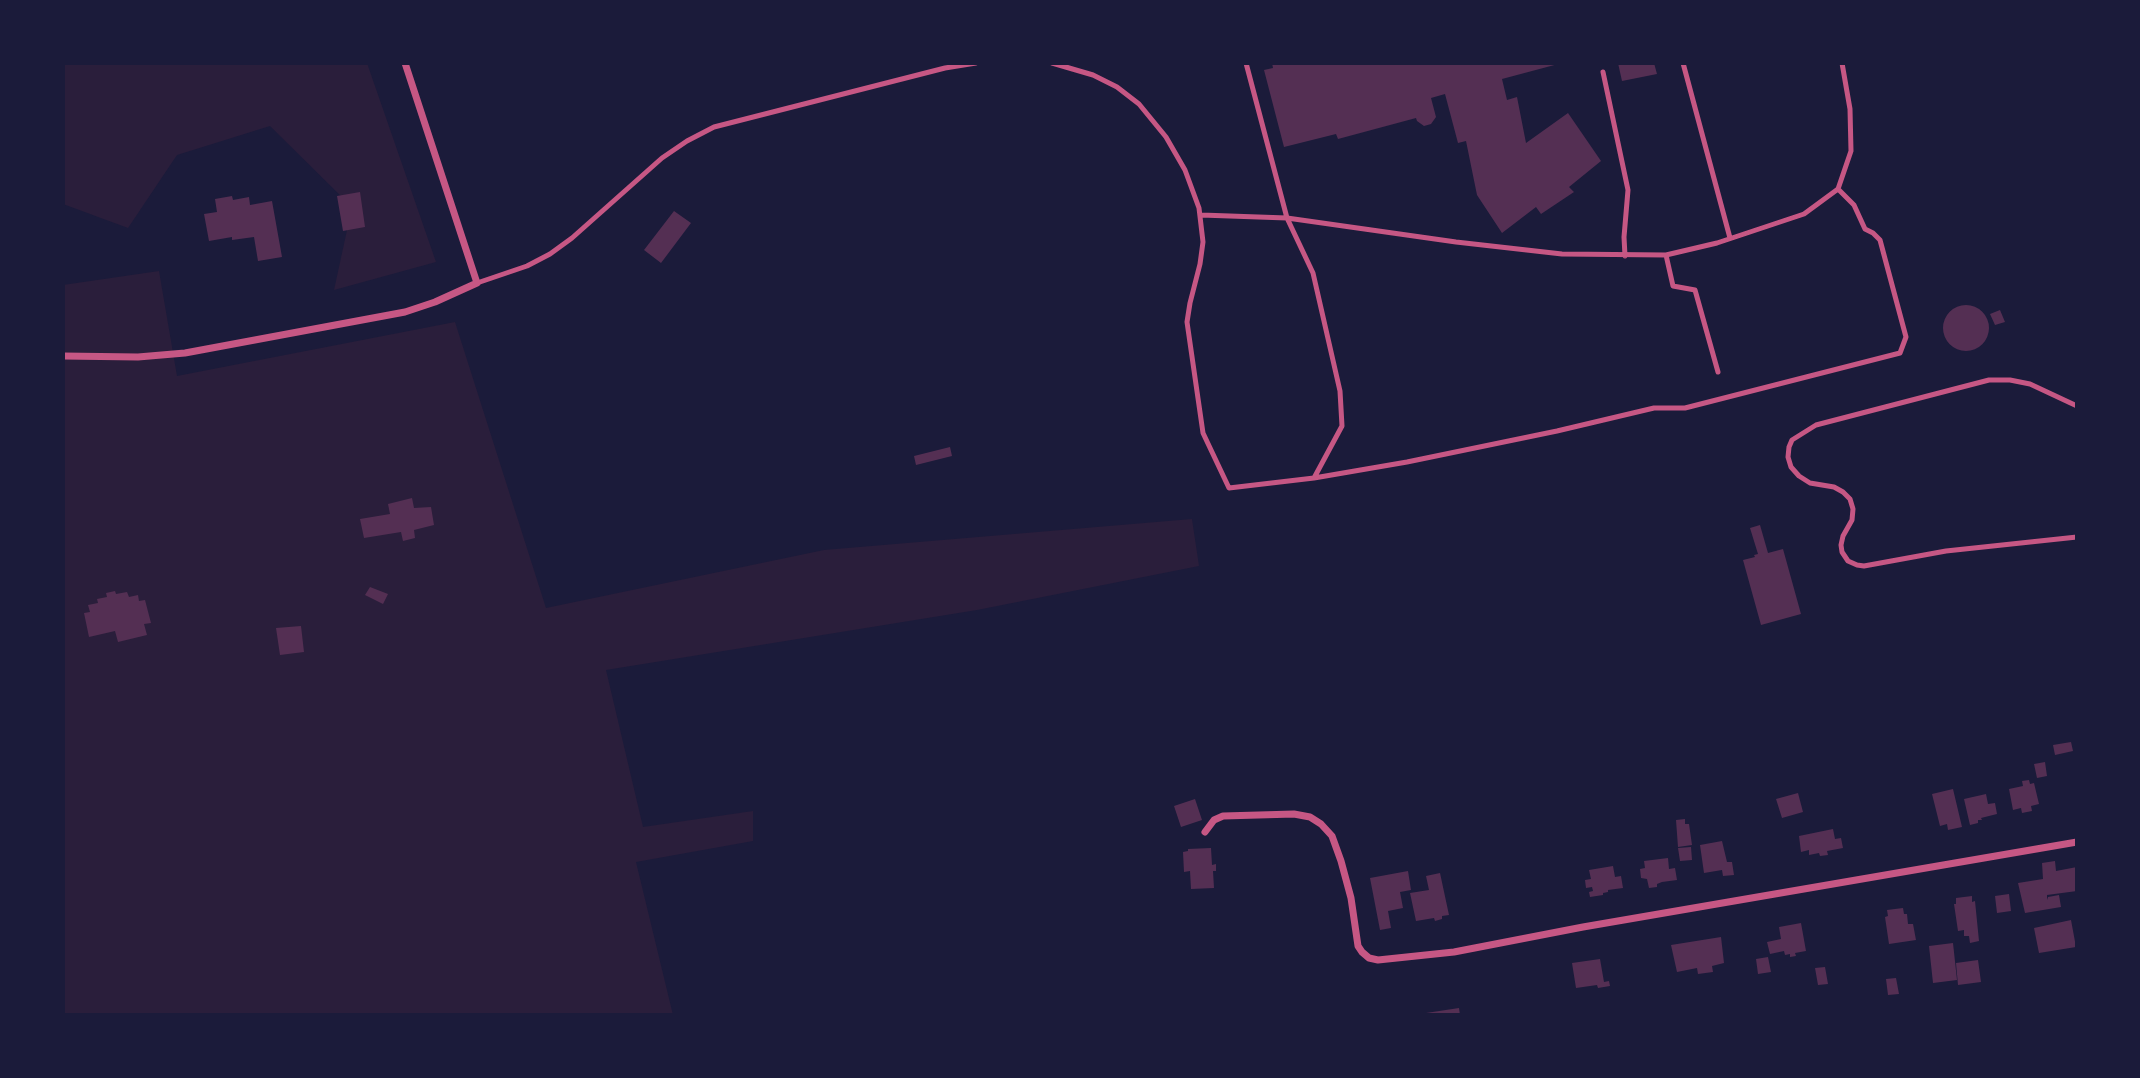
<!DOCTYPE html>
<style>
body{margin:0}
#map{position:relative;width:2140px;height:1078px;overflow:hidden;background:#1b1b3a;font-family:"Noto Sans",sans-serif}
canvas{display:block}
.frame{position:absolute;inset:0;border:65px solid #1b1b3a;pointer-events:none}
</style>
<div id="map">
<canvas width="2140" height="1078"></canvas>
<div class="frame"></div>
</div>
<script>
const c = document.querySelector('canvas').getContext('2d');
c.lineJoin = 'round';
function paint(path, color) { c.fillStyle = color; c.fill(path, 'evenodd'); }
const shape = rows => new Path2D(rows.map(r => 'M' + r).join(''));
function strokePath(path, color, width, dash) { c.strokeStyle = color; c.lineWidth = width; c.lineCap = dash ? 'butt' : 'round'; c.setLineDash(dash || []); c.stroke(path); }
paint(shape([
 [63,63,367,63,436,262,334,290,352,207,270,126,177,155,128,228,63,204],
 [159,271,177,376,455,322,546,608,824,550,1192,519,1199,566,977,610,606,670,643,827,753,811,753,841,636,862,673,1015,63,1015,63,285]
]), '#2a1e3b');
paint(shape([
 [1272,63,1562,63,1502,79,1507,100,1517,97,1526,143,1568,113,1601,161,1569,187,1574,192,1541,214,1536,207,1502,233,1477,195,1466,141,1458,143,1445,94,1431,98,1436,117,1431,124,1424,126,1417,121,1416,118,1338,139,1336,134,1284,147,1264,70,1273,68],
 [1618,63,1654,63,1657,74,1622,81],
 [360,192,365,227,343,231,337,196],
 [232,196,233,200,249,197,250,205,272,201,282,257,258,261,254,237,232,240,232,237,209,241,204,214,217,212,215,199],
 [674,211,691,223,661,263,644,250],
 '1943 328a23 23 0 1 1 46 0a23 23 0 1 1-46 0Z',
 [2000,310,2005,322,1995,325,1990,314],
 [950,447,952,456,916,465,914,456],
 [412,498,414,508,431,507,434,525,414,530,415,538,403,541,401,532,364,538,360,519,390,514,388,504],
 [1760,525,1768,553,1783,549,1801,614,1761,625,1743,560,1755,557,1754,555,1758,554,1750,528],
 [370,587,388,594,383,604,365,595],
 [115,591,116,594,127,592,129,597,138,595,139,601,145,600,151,623,144,624,147,635,118,642,115,631,89,637,84,613,90,612,88,605,98,603,97,599,107,597,106,593],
 [301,626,304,652,280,655,276,628],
 [2071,742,2073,751,2055,755,2053,745],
 [2045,762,2047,776,2037,778,2034,764],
 [2029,780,2030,784,2034,783,2039,804,2031,806,2032,811,2022,813,2021,808,2013,810,2009,789,2023,786,2022,781],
 [1953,789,1962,827,1948,830,1947,824,1940,826,1932,794],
 [1798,793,1803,812,1782,818,1776,799],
 [1986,794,1988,804,1995,803,1997,814,1981,818,1982,820,1978,820,1978,823,1970,825,1964,799],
 [1195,799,1202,820,1181,827,1174,806],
 [1685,819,1685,824,1689,824,1692,845,1678,847,1676,820],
 [1833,829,1835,839,1841,838,1843,848,1827,851,1828,855,1820,856,1819,853,1809,855,1809,850,1801,852,1799,836],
 [1722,841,1727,862,1732,862,1734,875,1723,876,1722,870,1704,873,1700,845],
 [1691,847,1692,860,1680,861,1678,848],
 [1211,848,1212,865,1216,864,1216,871,1213,871,1214,888,1191,889,1190,871,1184,872,1183,852,1188,851,1188,849],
 [1668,858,1669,869,1675,868,1677,880,1662,882,1657,884,1657,887,1649,888,1647,879,1641,878,1640,869,1645,868,1644,861],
 [2055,861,2056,871,2077,867,2077,891,2047,895,2047,900,2048,897,2059,895,2061,907,2025,913,2018,883,2043,879,2042,863],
 [1613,866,1615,877,1621,876,1623,888,1608,890,1608,892,1603,893,1603,895,1590,897,1589,892,1593,891,1592,887,1586,888,1585,880,1591,879,1589,870],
 [1408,871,1411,890,1400,892,1403,908,1388,911,1391,928,1380,930,1370,878],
 [1440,873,1449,915,1442,916,1442,919,1435,921,1434,918,1416,921,1410,893,1429,890,1426,876],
 [2009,894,2011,911,1997,913,1995,896],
 [1972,896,1972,902,1975,901,1979,941,1970,943,1969,936,1964,936,1964,930,1958,931,1954,904,1956,904,1956,898],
 [1903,908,1904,914,1907,914,1908,924,1913,924,1916,940,1889,944,1885,917,1888,916,1887,910],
 [2071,920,2076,947,2039,953,2034,928],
 [1801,923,1806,951,1795,953,1796,956,1790,957,1790,954,1785,955,1784,951,1770,954,1767,942,1781,939,1779,927],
 [1721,937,1724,963,1712,966,1713,972,1698,974,1697,968,1677,972,1671,945],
 [1953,943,1957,980,1933,983,1929,946],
 [1768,957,1771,972,1758,974,1756,959],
 [1600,959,1604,982,1609,981,1610,986,1598,988,1597,985,1576,988,1572,963],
 [1978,960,1981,982,1958,985,1956,963],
 [1825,967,1828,984,1818,985,1815,968],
 [1896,978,1899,994,1888,995,1886,979],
 [1459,1008,1460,1015,1426,1015,1426,1013]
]), '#542f53');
strokePath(shape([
 [1052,63,1093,75,1117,87,1139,104,1166,137,1185,170,1199,208,1203,242,1200,264,1190,303,1187,322,1203,433,1229,488,1314,478,1407,462,1557,431,1654,408,1685,408,1900,353,1906,337,1880,240,1873,233,1865,229,1854,205,1838,189,1851,151,1850,109,1842,63],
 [1246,63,1287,218,1313,273,1340,391,1342,426,1314,478],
 [1683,63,1730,238],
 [1603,72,1628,190,1624,237,1625,256],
 [1201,215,1287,218,1456,242,1562,254,1666,255,1717,243,1804,214,1838,189],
 [1666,255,1673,286,1695,290,1718,372],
 [477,283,527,266,550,254,572,238,662,158,687,141,714,127,945,68,976,63],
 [2077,406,2030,384,2010,380,1989,380,1816,425,1792,440,1789,447,1788,457,1791,467,1799,476,1810,483,1834,487,1843,492,1850,499,1853,509,1852,520,1843,536,1841,545,1842,552,1848,561,1857,565,1864,566,1946,551,2077,537]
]), '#c65784', 5);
strokePath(shape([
 [63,356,138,357,185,353,405,312,435,302,477,283,405,63],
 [1205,832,1214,820,1223,816,1294,814,1310,817,1321,824,1332,836,1341,861,1351,898,1358,946,1362,952,1369,958,1378,960,1454,952,1583,927,2077,842]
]), '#c65784', 7);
</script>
